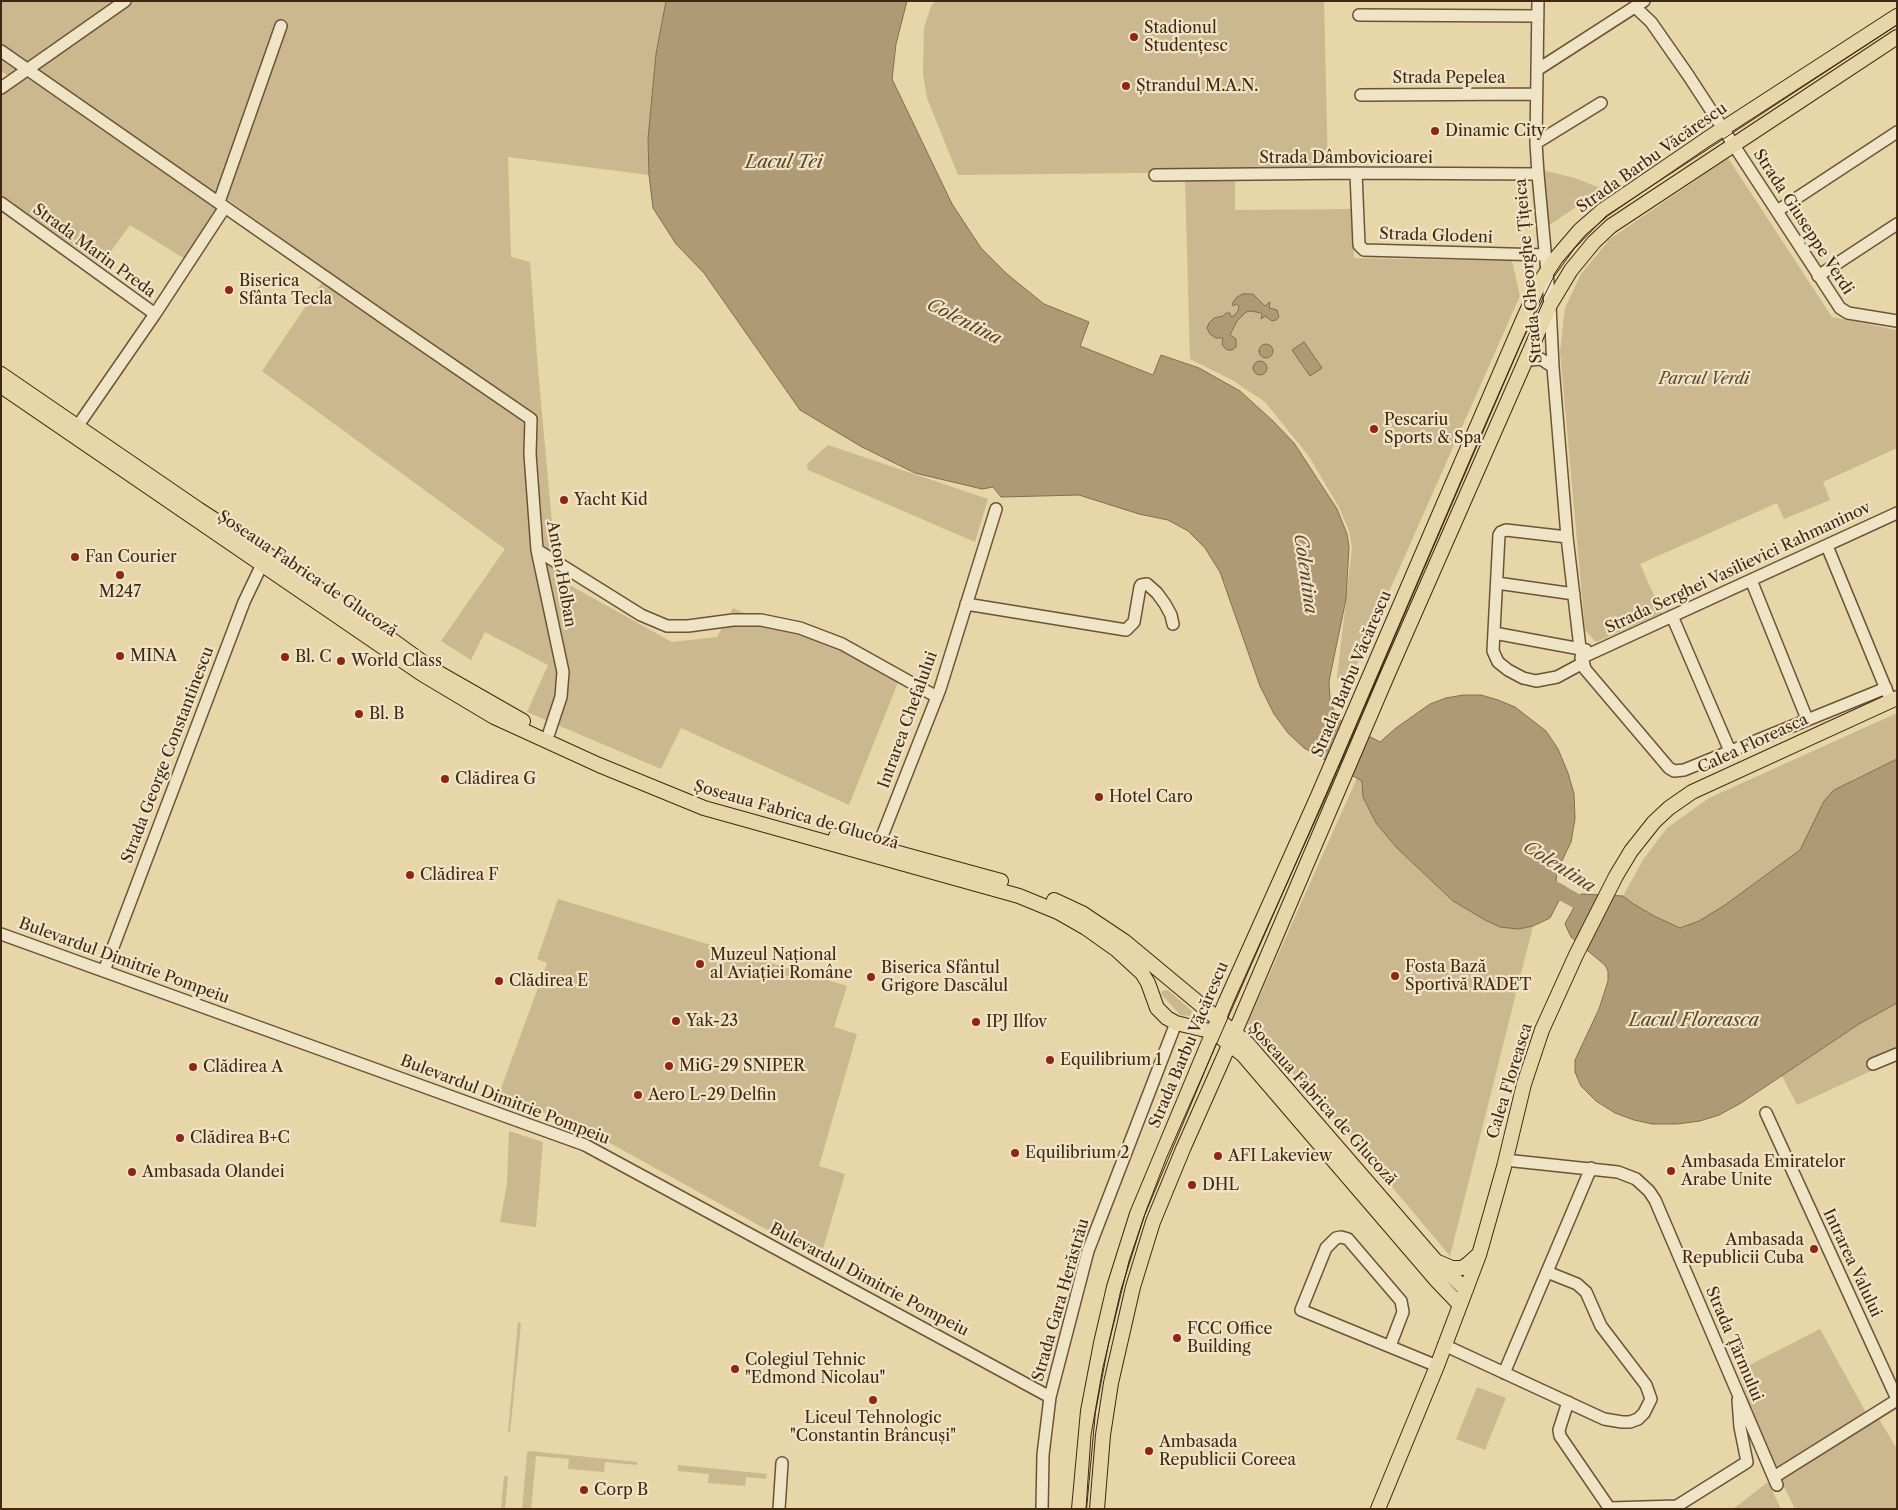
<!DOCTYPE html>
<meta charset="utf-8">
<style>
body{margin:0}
#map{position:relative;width:1898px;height:1510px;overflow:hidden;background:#e7d6a8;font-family:"Libre Caslon Text",serif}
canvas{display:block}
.frame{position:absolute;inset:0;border:2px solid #432713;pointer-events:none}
</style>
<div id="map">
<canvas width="1898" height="1510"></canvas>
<div class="frame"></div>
</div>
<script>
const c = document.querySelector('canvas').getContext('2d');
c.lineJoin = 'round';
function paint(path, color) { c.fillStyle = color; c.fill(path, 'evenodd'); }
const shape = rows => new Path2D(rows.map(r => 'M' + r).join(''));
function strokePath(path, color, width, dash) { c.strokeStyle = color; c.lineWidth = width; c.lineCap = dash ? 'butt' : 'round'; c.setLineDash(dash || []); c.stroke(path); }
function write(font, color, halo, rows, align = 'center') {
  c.font = font + ' "Libre Caslon Text",serif'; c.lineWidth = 4.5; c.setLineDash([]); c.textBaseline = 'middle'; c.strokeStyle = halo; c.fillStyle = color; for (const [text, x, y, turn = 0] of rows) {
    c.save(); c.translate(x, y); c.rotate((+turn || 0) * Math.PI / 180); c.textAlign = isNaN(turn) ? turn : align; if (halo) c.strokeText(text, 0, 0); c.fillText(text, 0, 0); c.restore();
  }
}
paint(shape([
 [1,1,666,1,656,54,648,139,649,175,508,157,511,257,530,262,538,369,557,578,672,642,717,637,733,608,744,613,795,624,901,675,849,805,681,728,661,769,527,712,548,665,485,632,471,660,441,641,505,549,262,371,329,272,227,199,185,259,130,225,101,265,1,196,1,80,8,76,1,71],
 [935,1,1324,1,1328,171,958,175,927,98,923,74,924,28,931,6],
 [1728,158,1832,317,1897,330,1897,448,1823,482,1830,500,1784,519,1777,503,1640,564,1662,613,1596,642,1585,630,1560,352,1565,308,1581,274,1610,239],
 [1542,170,1575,178,1603,189,1548,226],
 [1185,181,1235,181,1235,210,1352,209,1354,258,1512,261,1520,296,1349,682,1337,678,1352,548,1349,531,1339,507,1308,455,1265,402,1232,380,1190,359],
 [828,445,988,499,975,542,808,470,807,464],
 [1897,713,1897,759,1852,780,1800,850,1725,905,1699,921,1680,928,1654,916,1632,903,1623,896,1643,860,1667,828,1709,798],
 [1357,778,1362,781,1363,797,1376,823,1397,848,1453,901,1485,920,1500,927,1518,929,1533,926,1450,1256,1318,1099,1253,1033,1248,1022],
 [558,899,847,986,834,1027,857,1034,819,1166,845,1174,820,1259,588,1131,499,1094,547,963,537,959],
 [1168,990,1193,1012,1190,1016,1180,1015,1161,994,1162,991],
 [1897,1003,1897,1059,1797,1105,1782,1076,1859,1024],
 [509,1131,543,1142,536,1227,500,1222,507,1184],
 [518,1322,521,1324,510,1433,508,1432],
 [1820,1329,1869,1418,1876,1414,1897,1449,1897,1509,1795,1509,1768,1453,1738,1371],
 [1477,1387,1506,1398,1485,1450,1456,1439],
 [529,1451,637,1462,637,1465,605,1462,604,1472,568,1469,569,1459,536,1456,531,1509,522,1509,527,1453],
 [678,1465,767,1474,766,1479,746,1477,745,1486,708,1483,709,1474,678,1471],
 [504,1476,508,1477,505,1509,501,1509],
 [1768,1482,1781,1509,1733,1509]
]), '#cbb88f');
const water = shape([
 [666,1,907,1,896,44,892,79,952,204,981,248,1007,274,1044,304,1089,322,1080,346,1153,375,1161,355,1199,368,1240,391,1273,421,1294,443,1337,509,1347,534,1349,547,1346,599,1329,681,1330,700,1334,711,1342,722,1380,742,1396,728,1430,704,1446,698,1463,695,1481,695,1498,700,1515,707,1546,731,1558,749,1568,773,1574,794,1575,819,1571,842,1557,871,1556,882,1566,887,1550,918,1533,926,1518,929,1500,927,1485,920,1453,901,1397,848,1376,823,1363,797,1362,781,1304,748,1288,733,1274,714,1260,686,1220,572,1205,548,1188,531,1168,520,1139,514,1079,495,1001,497,993,487,982,489,915,473,862,447,800,410,704,273,676,244,653,208,649,175,648,139,656,54,666,1],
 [1243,294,1253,294,1265,306,1270,302,1269,308,1277,310,1279,317,1276,320,1272,321,1265,316,1261,319,1262,314,1261,313,1251,311,1246,312,1237,321,1230,335,1236,339,1236,347,1232,350,1227,350,1222,345,1223,338,1216,338,1210,334,1207,328,1209,323,1214,318,1223,316,1226,313,1230,313,1231,317,1235,315,1238,311,1239,306,1237,304,1233,306,1232,304,1237,297,1243,294],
 [1304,342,1322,368,1310,376,1292,350,1304,342],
 '1259 351a7 7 0 1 1 14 0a7 7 0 1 1-14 0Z',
 '1253 368a7 7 0 1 1 14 0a7 7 0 1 1-14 0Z',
 [1897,759,1897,1003,1859,1024,1741,1103,1719,1115,1700,1121,1677,1124,1652,1124,1634,1120,1615,1113,1596,1101,1581,1086,1575,1072,1575,1060,1599,1009,1608,981,1608,971,1605,965,1571,937,1565,924,1581,894,1623,896,1632,903,1654,916,1680,928,1699,921,1725,905,1800,850,1824,801,1834,790,1897,759]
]);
paint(water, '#af9a75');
strokePath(water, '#846c4e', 1);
strokePath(shape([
 [1544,883,1594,911]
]), '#af9a75', 15);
const minor = shape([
 [1538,1,1536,143,1538,174,1550,305,1553,367,1567,537,1580,648,1585,669,1669,768,1674,771,1684,770,1886,688],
 [1635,7,1651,22,1688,75,1840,308,1848,313,1897,321],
 [1359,15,1538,16],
 [1,51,394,325,531,419,530,454,537,550,563,672,561,697,549,733],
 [1537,70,1644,1],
 [1,88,125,1],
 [1361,95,1536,94],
 [1536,143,1601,103],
 [1356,173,1359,245,1364,250,1545,255],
 [1155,175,1356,173,1538,174],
 [219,202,281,26],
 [1,203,155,314,77,427],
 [1777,211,1897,132],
 [1818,276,1897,224],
 [155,314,225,207],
 [1524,362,1530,360,1541,359,1553,367],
 [1567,537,1506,530,1501,532,1499,535,1493,651,1498,662,1508,670,1523,678,1536,681,1557,677,1583,663],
 [1827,546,1888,694],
 [537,550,641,615,667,626,688,626,733,620,761,620,800,628,842,644,937,697],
 [1751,580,1807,719],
 [1497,583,1574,594],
 [966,604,1126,630,1134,622,1140,587,1141,585,1147,584,1157,593,1165,604,1171,615,1173,624],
 [1672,616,1730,751],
 [1494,633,1586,650],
 [1581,658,1897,513],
 [875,854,940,689,996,509],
 [1,934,585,1145,1050,1397],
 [104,971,244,602,265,558],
 [1873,1064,1897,1054],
 [1766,1113,1897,1399],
 [1505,1160,1618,1172,1636,1179,1649,1191,1655,1200,1777,1485],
 [1444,1345,1604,1419,1622,1422,1630,1422,1638,1419,1644,1413,1651,1399,1646,1385,1601,1326,1586,1292,1577,1284,1547,1272],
 [1390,1346,1403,1312,1401,1301,1348,1239,1341,1237,1336,1238,1326,1248,1301,1310,1437,1366],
 [1504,1373,1591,1168],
 [1568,1402,1559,1430,1560,1436,1610,1509],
 [1774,1477,1897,1400],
 [1610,1508,1677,1506,1747,1462,1740,1427,1738,1400],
 [779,1509,782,1463],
 [1042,1509,1043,1455,1050,1397,1088,1251,1176,1023]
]);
const major = shape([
 [1,374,198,509,252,544,359,616,432,669,523,721],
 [1,386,422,674,494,717,599,765,704,808,1019,896,1058,912,1086,928,1117,950,1142,973,1148,983,1157,1008,1167,1018,1176,1023,1214,1032,1243,1055,1437,1281,1460,1305],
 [836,836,1001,881],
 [1054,900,1082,913,1124,941,1248,1044,1435,1260,1466,1290],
 [1438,1262,1452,1268,1462,1268,1468,1264,1478,1255],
 [1079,1509,1088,1411,1101,1343,1114,1287,1137,1214,1226,1001,1317,798,1522,322,1540,282,1556,258,1580,230,1603,210,1707,139,1897,16],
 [1097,1509,1103,1435,1111,1383,1133,1287,1153,1222,1183,1149,1238,1025,1387,676,1550,305,1571,270,1594,242,1611,226,1897,37],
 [1378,1509,1437,1366,1479,1255,1504,1167,1524,1084,1542,1030,1576,955,1616,876,1631,851,1654,822,1669,808,1692,792,1897,698]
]);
strokePath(minor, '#6c5338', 14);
strokePath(major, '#432713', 16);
strokePath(minor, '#efe4c6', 11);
strokePath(major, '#e7d6a8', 14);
strokePath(shape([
 [1086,1509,1091,1435,1103,1367,1129,1261,1146,1211,1166,1159,1342,758,1482,432,1521,343,1553,278,1574,249,1606,216,1897,25]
]), '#432713', 1);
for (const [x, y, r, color] of [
 [1134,37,5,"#8f2418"],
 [1126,86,5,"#8f2418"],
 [1435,131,5,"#8f2418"],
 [229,290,5,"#8f2418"],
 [1374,429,5,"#8f2418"],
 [564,500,5,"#8f2418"],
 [75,557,5,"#8f2418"],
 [120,575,5,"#8f2418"],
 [120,656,5,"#8f2418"],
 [285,657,5,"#8f2418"],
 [341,661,5,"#8f2418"],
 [359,714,5,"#8f2418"],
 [445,779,5,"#8f2418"],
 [1099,797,5,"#8f2418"],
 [410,875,5,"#8f2418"],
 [700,964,5,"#8f2418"],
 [1395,976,5,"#8f2418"],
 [871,977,5,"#8f2418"],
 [499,981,5,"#8f2418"],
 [676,1021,5,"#8f2418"],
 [976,1022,5,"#8f2418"],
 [1050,1060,5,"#8f2418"],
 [669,1066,5,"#8f2418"],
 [193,1067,5,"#8f2418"],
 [638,1095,5,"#8f2418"],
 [180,1138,5,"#8f2418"],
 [1015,1153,5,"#8f2418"],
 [1218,1156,5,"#8f2418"],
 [1671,1171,5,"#8f2418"],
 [132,1172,5,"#8f2418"],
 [1192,1185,5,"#8f2418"],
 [1814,1249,5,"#8f2418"],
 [1177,1338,5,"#8f2418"],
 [735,1369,5,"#8f2418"],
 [873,1400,5,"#8f2418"],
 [1149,1451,5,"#8f2418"],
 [584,1490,5,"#8f2418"]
]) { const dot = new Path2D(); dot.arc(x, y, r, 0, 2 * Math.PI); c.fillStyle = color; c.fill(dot); strokePath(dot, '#efe4c6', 2); }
write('16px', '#432713', '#efe4c6', [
 ["Stadionul",1144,28],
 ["Studențesc",1144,46],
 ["Ștrandul M.A.N.",1136,86],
 ["Dinamic City",1445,131],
 ["Biserica",239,281],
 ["Sfânta Tecla",239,299],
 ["Pescariu",1384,420],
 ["Sports & Spa",1384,438],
 ["Yacht Kid",574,500],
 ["Fan Courier",85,557],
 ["M247",120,592,"center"],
 ["MINA",130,656],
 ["Bl. C",295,657],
 ["World Class",351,661],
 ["Bl. B",369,714],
 ["Clădirea G",455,779],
 ["Hotel Caro",1109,797],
 ["Clădirea F",420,875],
 ["Muzeul Național",710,955],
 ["al Aviației Române",710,973],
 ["Fosta Bază",1405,967],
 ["Sportivă RADET",1405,985],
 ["Biserica Sfântul",881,968],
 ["Grigore Dascălul",881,986],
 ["Clădirea E",509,981],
 ["Yak-23",686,1021],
 ["IPJ Ilfov",986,1022],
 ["Equilibrium 1",1060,1060],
 ["MiG-29 SNIPER",679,1066],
 ["Clădirea A",203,1067],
 ["Aero L-29 Delfin",648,1095],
 ["Clădirea B+C",190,1138],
 ["Equilibrium 2",1025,1153],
 ["AFI Lakeview",1228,1156],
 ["Ambasada Emiratelor",1681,1162],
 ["Arabe Unite",1681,1180],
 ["Ambasada Olandei",142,1172],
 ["DHL",1202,1185],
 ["Ambasada",1804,1240,"right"],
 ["Republicii Cuba",1804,1258,"right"],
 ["FCC Office",1187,1329],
 ["Building",1187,1347],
 ["Colegiul Tehnic",745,1360],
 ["\"Edmond Nicolau\"",745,1378],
 ["Liceul Tehnologic",873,1418,"center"],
 ["\"Constantin Brâncuși\"",873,1436,"center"],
 ["Ambasada",1159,1442],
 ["Republicii Coreea",1159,1460],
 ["Corp B",594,1490]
], 'left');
write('16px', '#432713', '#efe4c6', [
 ["Strada Pepelea",1449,78],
 ["Strada Dâmbovicioarei",1346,158],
 ["Strada Barbu Văcărescu",1652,158,-35],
 ["Strada Giuseppe Verdi",1803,222,57],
 ["Strada Glodeni",1436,236,2],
 ["Strada Marin Preda",94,251,36],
 ["Strada Gheorghe Țițeica",1529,271,-95],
 ["Strada Serghei Vasilievici Rahmaninov",1738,568,-25],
 ["Șoseaua Fabrica de Glucoză",307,574,34],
 ["Anton Holban",561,574,80],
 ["Strada Barbu Văcărescu",1352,674,-67],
 ["Intrarea Chefalului",908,720,-70],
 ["Calea Floreasca",1753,744,-25],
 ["Strada George Constantinescu",168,755,-69],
 ["Șoseaua Fabrica de Glucoză",796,815,16],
 ["Bulevardul Dimitrie Pompeiu",124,961,20],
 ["Strada Barbu Văcărescu",1189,1045,-67],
 ["Calea Floreasca",1510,1081,-73],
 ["Bulevardul Dimitrie Pompeiu",505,1100,21],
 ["Șoseaua Fabrica de Glucoză",1322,1104,48],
 ["Intrarea Valului",1852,1263,65],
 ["Bulevardul Dimitrie Pompeiu",869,1280,28],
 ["Strada Gara Herăstrău",1061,1300,-74],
 ["Strada Țărmului",1734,1344,67]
]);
write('italic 16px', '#5e442c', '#efe4c6', [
 ["Parcul Verdi",1704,379]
]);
write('italic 18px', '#5e442c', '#efe4c6', [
 ["Lacul Tei",784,163],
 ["Colentina",964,322,27],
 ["Colentina",1305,574,82],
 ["Colentina",1559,867,32],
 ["Lacul Floreasca",1694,1021]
]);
</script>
